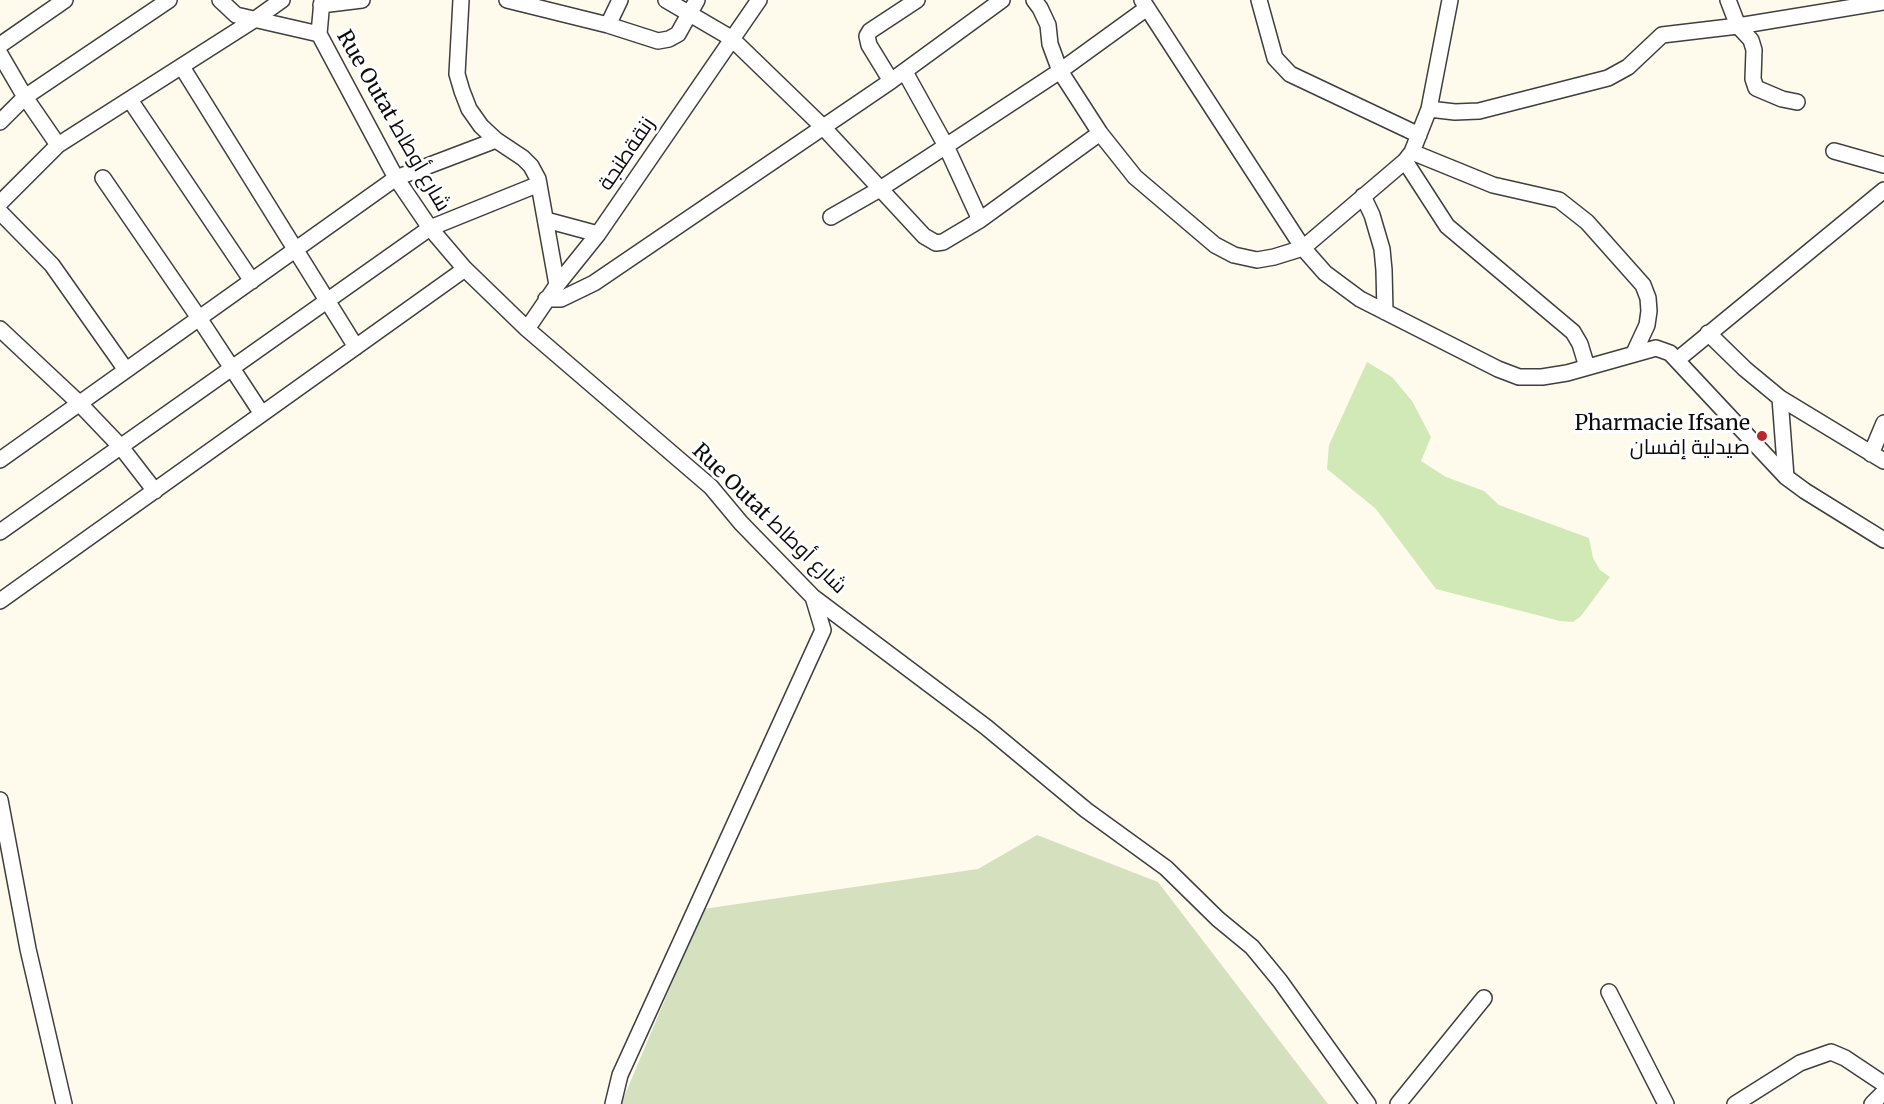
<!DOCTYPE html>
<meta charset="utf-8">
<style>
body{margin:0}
canvas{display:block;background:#fffbec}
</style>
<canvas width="1884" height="1104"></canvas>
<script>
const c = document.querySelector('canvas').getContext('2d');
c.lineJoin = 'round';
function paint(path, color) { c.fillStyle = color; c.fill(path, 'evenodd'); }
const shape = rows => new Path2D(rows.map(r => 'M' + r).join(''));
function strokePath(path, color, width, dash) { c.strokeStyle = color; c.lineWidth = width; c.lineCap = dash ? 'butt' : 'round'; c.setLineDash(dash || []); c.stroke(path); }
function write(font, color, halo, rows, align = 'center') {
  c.font = font + ' Merriweather,Cairo,serif'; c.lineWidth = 6; c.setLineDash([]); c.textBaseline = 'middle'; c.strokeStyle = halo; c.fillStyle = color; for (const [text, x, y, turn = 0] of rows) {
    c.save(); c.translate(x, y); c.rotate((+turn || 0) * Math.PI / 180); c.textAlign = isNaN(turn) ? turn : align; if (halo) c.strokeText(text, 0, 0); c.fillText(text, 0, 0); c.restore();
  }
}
paint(shape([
 [1367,362,1392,377,1412,401,1431,437,1421,461,1446,477,1484,491,1499,505,1589,538,1593,558,1600,570,1610,577,1581,616,1573,622,1560,621,1436,589,1376,509,1327,469,1329,445]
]), '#d0e9b6');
paint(shape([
 [1037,835,1158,882,1328,1104,621,1104,703,909,978,869]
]), '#d5e0be');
const minor = shape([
 [220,0,236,15,319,34,396,178,430,228,465,269,527,329,711,487,741,523,813,597,986,727,1086,810,1166,868,1218,919,1252,947,1280,981,1368,1104],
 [461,0,457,74,462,91,469,109,481,126,496,140,523,158,531,166,538,179,557,285],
 [507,0,608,25,658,41,669,39,678,34,697,0],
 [666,0,731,38,823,127,924,236,936,243,943,242,980,220,1100,133],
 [1034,0,1040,8,1048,25,1050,44,1060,71,1100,133,1135,177,1215,245,1234,255,1257,260,1274,257,1303,248,1405,161,1412,152,1429,109,1450,0],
 [1142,0,1303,248,1325,273,1360,299,1498,369,1519,377,1542,377,1567,373,1656,348,1670,353,1786,477,1805,491,1884,540],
 [1259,0,1275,58,1290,74,1419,135],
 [1728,0,1738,26,1884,2],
 [321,5,362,0],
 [608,25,620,0],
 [319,34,322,0],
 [0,45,65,0],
 [0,54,25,97,58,145],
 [182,67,356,347],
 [905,72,946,146,1060,71,1147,8],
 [891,81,869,45,867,36,870,31,917,0],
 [130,100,252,281],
 [1429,109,1455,112,1479,111,1608,78,1628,67,1662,35,1738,26,1751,40,1754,50,1753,79,1756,88,1782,99,1797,102],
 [0,122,25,97,169,0],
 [1834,151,1884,165],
 [1412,152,1493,185,1559,200,1587,222,1643,285,1648,298,1649,311,1647,325,1634,353],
 [1405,161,1447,226,1573,332,1580,344,1587,367],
 [103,178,199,318,262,414],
 [1363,196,1372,215,1382,249,1384,270,1385,312],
 [0,203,58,145,254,20,282,0],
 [0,212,52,265,126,370],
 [831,217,880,189,946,146,980,220],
 [546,220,598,234],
 [546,299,561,299,594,283,891,81,1002,0],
 [0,329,79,403,121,447,155,491],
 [527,329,557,285,598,234,759,0],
 [1708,333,1745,369,1780,398,1884,461],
 [1677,360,1884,190],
 [1780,398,1786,477],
 [1871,454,1884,423],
 [0,460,396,178,496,140],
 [0,532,430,228,539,184],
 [0,601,465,269],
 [0,800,28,949,64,1104],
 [1609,992,1666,1104],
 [613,1104,620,1075,823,630,813,597],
 [1398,1104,1484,998],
 [1735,1104,1800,1063,1831,1052,1845,1058,1884,1084],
 [1872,1104,1884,1092]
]);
strokePath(minor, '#3f3f3f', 18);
strokePath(minor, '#fff', 15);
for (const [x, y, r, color] of [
 [1762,436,6,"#bb252c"]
]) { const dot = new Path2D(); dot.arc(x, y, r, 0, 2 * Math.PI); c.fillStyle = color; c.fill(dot); strokePath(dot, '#fff', 2); }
write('21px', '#0c0c0c', '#fff', [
 ["Rue Outat شارع أوطاط",393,121,60],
 ["زنقةطنجة",627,154,-56],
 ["Rue Outat شارع أوطاط",769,519,44]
]);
write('21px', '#0c0c0c', '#fff', [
 ["Pharmacie Ifsane",1750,424],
 ["صيدلية إفسان",1750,448]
], 'right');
</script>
